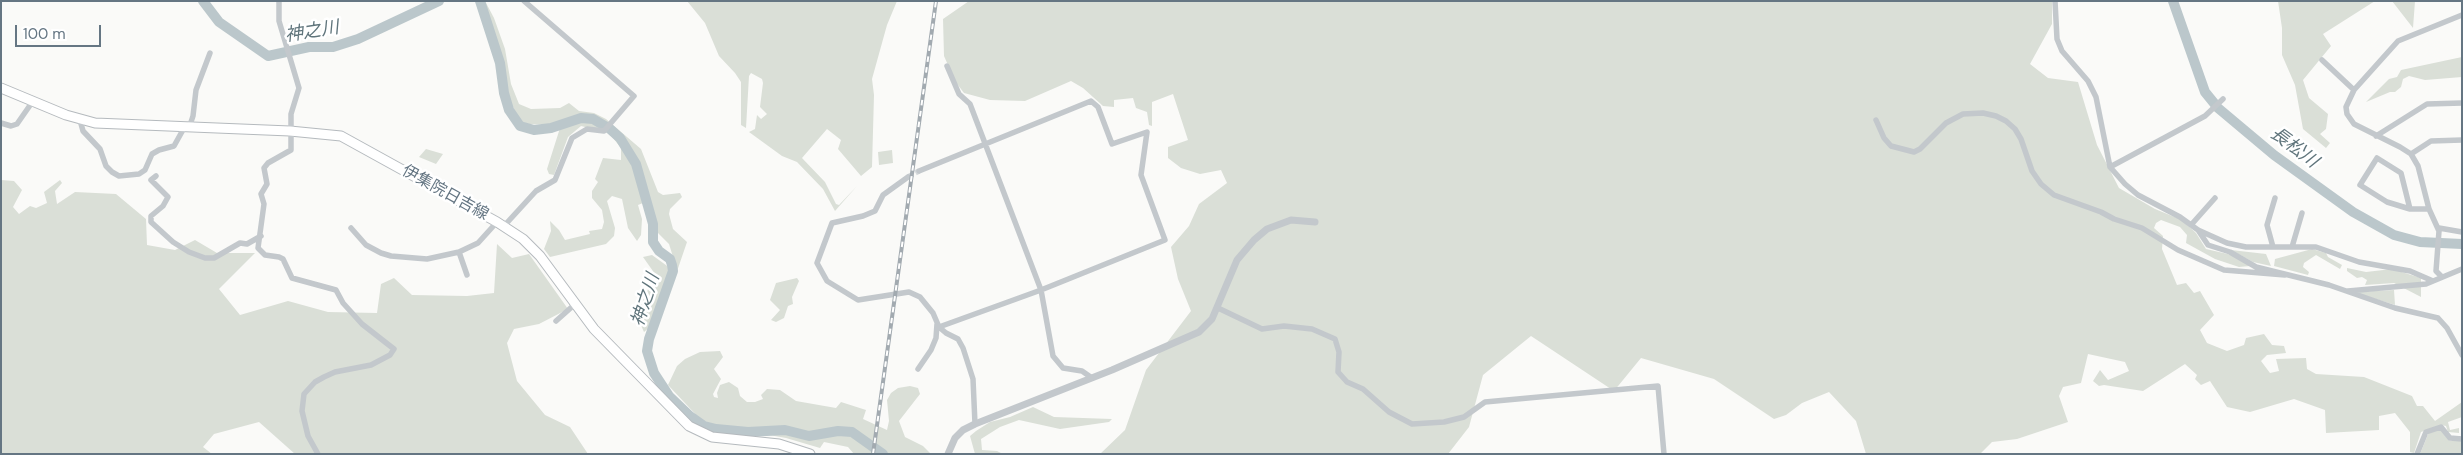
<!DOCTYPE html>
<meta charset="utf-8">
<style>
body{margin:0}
#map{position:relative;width:2463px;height:455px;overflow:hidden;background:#fafaf8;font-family:"DM Sans",sans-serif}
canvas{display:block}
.frame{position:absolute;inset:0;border:2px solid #657683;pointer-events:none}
.scale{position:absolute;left:15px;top:25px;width:86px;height:22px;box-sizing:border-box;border:2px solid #657683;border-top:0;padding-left:6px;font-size:15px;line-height:18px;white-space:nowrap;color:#657683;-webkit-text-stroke:4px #fff;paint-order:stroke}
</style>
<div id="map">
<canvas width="2463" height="455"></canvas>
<div class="frame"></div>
<div class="scale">100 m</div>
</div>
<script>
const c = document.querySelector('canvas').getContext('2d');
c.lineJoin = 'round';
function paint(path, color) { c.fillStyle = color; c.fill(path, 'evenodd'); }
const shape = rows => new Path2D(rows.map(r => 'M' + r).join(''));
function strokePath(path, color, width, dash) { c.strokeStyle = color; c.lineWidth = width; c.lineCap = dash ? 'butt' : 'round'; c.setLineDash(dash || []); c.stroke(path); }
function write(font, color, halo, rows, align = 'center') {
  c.font = font + ' "DM Sans","Noto Sans JP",sans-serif'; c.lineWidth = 5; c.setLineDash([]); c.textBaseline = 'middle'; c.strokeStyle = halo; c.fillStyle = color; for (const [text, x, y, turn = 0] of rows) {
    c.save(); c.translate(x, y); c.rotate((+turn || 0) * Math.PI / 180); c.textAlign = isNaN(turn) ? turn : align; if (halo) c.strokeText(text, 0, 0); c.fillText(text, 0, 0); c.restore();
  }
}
paint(shape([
 [483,1,485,1,494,18,505,49,511,84,519,104,531,109,560,108,569,103,579,111,594,113,606,119,641,149,658,192,663,195,680,193,682,197,670,209,669,214,673,229,687,242,673,283,661,300,651,326,644,332,640,323,640,307,655,274,643,257,652,255,670,268,674,260,669,244,658,233,643,203,638,205,642,219,641,235,637,241,628,228,622,199,612,196,607,201,615,228,614,236,606,244,550,257,544,249,551,231,550,221,559,230,565,240,590,234,589,231,602,229,604,222,602,210,592,198,592,191,598,182,595,179,603,158,621,160,621,148,609,133,581,126,568,137,554,175,549,174,547,169,560,128,551,125,529,124,522,122,516,114,509,98,499,51],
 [687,1,897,1,887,25,872,79,874,95,872,167,861,176,838,149,841,140,827,129,802,158,825,182,836,204,839,205,857,186,835,211,823,189,797,162,782,156,749,132,755,129,757,115,761,119,767,114,760,107,763,83,762,79,751,73,749,76,746,128,741,125,741,82,735,73,719,56,705,23],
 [969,1,2052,1,2052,24,2030,64,2048,78,2078,82,2097,145,2119,188,2155,209,2182,220,2196,233,2206,249,2232,255,2250,266,2239,267,2215,259,2186,243,2187,235,2180,227,2161,220,2156,223,2154,228,2163,236,2162,249,2177,285,2186,283,2194,293,2200,291,2214,315,2200,330,2207,343,2227,351,2244,345,2246,338,2264,334,2272,345,2284,346,2286,353,2267,355,2261,361,2270,373,2279,371,2276,359,2306,358,2307,369,2316,374,2364,377,2412,396,2417,406,2423,406,2435,421,2462,402,2462,417,2448,422,2450,430,2459,428,2459,433,2448,432,2446,426,2441,425,2421,432,2414,453,2410,452,2410,432,2395,413,2379,416,2379,430,2326,433,2325,410,2294,399,2250,412,2227,407,2210,381,2201,385,2195,379,2197,375,2185,364,2143,391,2104,385,2099,386,2093,381,2100,370,2108,380,2129,371,2125,362,2088,354,2081,383,2063,387,2059,396,2068,422,2017,439,1992,442,1980,454,1866,454,1856,421,1829,392,1802,403,1786,415,1774,419,1714,379,1641,358,1614,391,1531,336,1483,375,1469,427,1448,454,1100,454,1125,430,1146,370,1191,311,1178,279,1171,247,1189,226,1199,204,1227,183,1221,170,1200,174,1181,168,1168,158,1168,147,1188,140,1173,94,1152,102,1152,126,1149,125,1147,112,1136,108,1133,98,1114,100,1114,107,1103,106,1083,88,1071,81,1025,101,990,100,964,93,955,81,944,56,943,19],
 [2278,1,2375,1,2323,34,2331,46,2303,80,2309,98,2328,114,2326,129,2320,134,2330,143,2326,148,2303,129,2295,85,2282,55,2282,28],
 [2392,1,2415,1,2413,28],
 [2462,57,2462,77,2425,80,2409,76,2403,79,2401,87,2395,92,2390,92,2366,102,2389,79,2397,77,2401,70],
 [426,149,443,154,436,164,419,157],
 [892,150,893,163,879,165,878,152],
 [1,180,14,181,22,190,13,207,19,214,30,206,36,208,47,203,44,192,60,180,62,183,55,191,57,204,75,192,116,194,146,219,147,245,175,250,195,240,217,253,255,253,219,289,240,315,288,301,328,312,377,313,381,284,394,278,412,295,467,296,494,293,497,244,512,258,529,254,568,309,539,324,514,329,507,343,517,381,545,415,570,427,588,454,295,454,259,422,214,434,203,447,212,454,1,454],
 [2312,249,2326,253,2328,257,2342,265,2340,269,2316,255,2304,263,2303,267,2309,272,2308,275,2274,266,2275,259],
 [2231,250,2266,254,2271,266,2253,262],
 [2347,268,2366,272,2392,269,2421,278,2421,297,2394,283,2365,285,2367,280,2362,277,2357,278,2347,271],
 [797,278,799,281,792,297,793,304,788,306,784,318,776,322,771,320,780,310,770,300,776,283],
 [2394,290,2395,305,2354,292],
 [720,351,723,357,714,369,721,379,713,394,714,397,718,398,717,393,720,385,729,382,738,388,740,396,747,402,755,402,763,399,761,395,767,389,780,390,796,401,836,408,841,402,866,410,863,419,887,430,889,421,887,400,891,393,898,388,910,386,918,388,920,394,899,421,905,437,923,446,931,454,854,454,848,447,824,442,820,448,786,438,713,425,700,419,668,385,677,366,685,359,700,352],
 [1033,407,1054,417,1112,419,1109,422,1060,429,1019,420,1000,427,981,439,982,450,997,451,1003,454,975,454,970,436,976,431,990,422,1010,417],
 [2441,428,2450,441,2462,441,2462,454,2420,454,2429,432]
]), '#dadfd7');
strokePath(shape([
 [203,1,219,22,268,56,309,47,333,47,358,39,439,1],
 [480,1,500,63,504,93,509,110,520,126,534,130,551,128,581,118,593,119,610,129,620,138,636,164,653,224,653,242,659,251,670,259,672,265,673,271,649,339,647,351,654,373,669,396,690,416,704,426,716,429,748,432,785,430,809,436,838,431,852,432,883,454],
 [2173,1,2205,92,2218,108,2274,155,2353,212,2394,235,2420,242,2462,244]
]), '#bbc7cb', 10);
strokePath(shape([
 [908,177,919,171]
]), '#d5d9db', 5.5, [5.5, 3]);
const primary = shape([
 [1,88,66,115,95,123,290,131,341,136,497,222,523,239,540,256,594,329,689,426,712,437,779,444,810,454]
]);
strokePath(primary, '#b5babe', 11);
strokePath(shape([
 [279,1,279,21,299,88,291,114,291,150,268,163,264,168,267,184,261,194,264,204,258,248,265,255,279,257,283,259,292,278,336,290,343,303,362,324,394,349,390,355,371,365,335,372,324,377,315,382,304,394,302,411,308,436,318,454],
 [2055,1,2057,39,2062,51,2088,81,2096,97,2110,167,2125,184,2138,195,2180,217,2198,230,2227,243,2246,247,2316,247,2359,262,2410,271,2433,281],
 [2322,60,2354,90],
 [947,66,959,94,970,104,1041,290,1053,356,1063,368,1082,371,1092,378],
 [80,120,83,131,100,149,106,166,112,172,119,176,139,174,145,170,152,154,159,150,174,146,184,128],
 [1876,120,1884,138,1891,146,1914,152,1920,149,1946,123,1963,114,1983,113,1996,116,2006,121,2015,129,2021,139,2032,171,2041,184,2054,195,2101,212,2114,219,2142,228,2178,250,2224,270,2285,275],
 [1,123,11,126,17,124,33,101],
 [189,128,193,116,196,90,210,53],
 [2376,136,2427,104,2462,103],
 [2411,154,2431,141,2462,140],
 [2110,167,2205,116,2223,99],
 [919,171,1091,101,1098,107,1112,144,1147,132,1141,175,1165,240,1041,290,939,327],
 [156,176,151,180,168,197,163,206,151,216,151,222,173,242,189,252,205,258,214,258,240,243,247,244,261,236],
 [908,177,883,195,875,211,863,216,832,223,817,263,827,281,858,300,909,292,920,297,933,313,939,327,946,333,958,339,963,348,973,379,975,424],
 [2410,209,2401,173,2377,158,2360,185,2387,202,2410,209,2429,209],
 [2191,225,2215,198],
 [504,226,536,191,555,180,572,138,587,129,604,131,634,96,524,1],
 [351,228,366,245,381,253,391,256,427,259,459,252,478,243,497,222],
 [2439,228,2462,232],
 [2198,230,2208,245,2230,252,2256,267,2329,285,2395,308,2438,318,2447,328,2462,355],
 [2273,247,2267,225,2275,198],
 [2292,247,2302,213],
 [459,252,467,275],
 [2441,276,2436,271,2439,231,2429,209,2418,166,2411,154,2400,147,2354,124,2347,114,2346,107,2354,90,2398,41,2462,15],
 [2348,291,2426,284,2462,269],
 [1218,308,1262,329,1284,326,1312,329,1335,339,1339,352,1338,372,1347,382,1363,389,1389,412,1412,424,1444,422,1464,417,1485,402,1658,386,1664,454],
 [556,321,574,305],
 [918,369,931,350,936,338,937,324],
 [2417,454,2426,432,2441,427,2450,438,2462,439]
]), '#c3c8cc', 5.5);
strokePath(shape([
 [948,454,955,438,963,430,975,424,1112,370,1199,332,1212,319,1237,260,1254,240,1267,229,1291,220,1315,222]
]), '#c3c8cc', 7);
strokePath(primary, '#fff', 9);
const rail = shape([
 [873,454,936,1]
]);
strokePath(rail, '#a2aab0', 4);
strokePath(rail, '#fff', 2, [5.5]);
write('16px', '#657683', '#fff', [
 ["伊集院日吉線",445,193,29]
]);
write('italic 18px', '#60757c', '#fff', [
 ["神之川",312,32,-9],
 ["長松川",2294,148,37],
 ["神之川",646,300,-72]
]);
</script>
